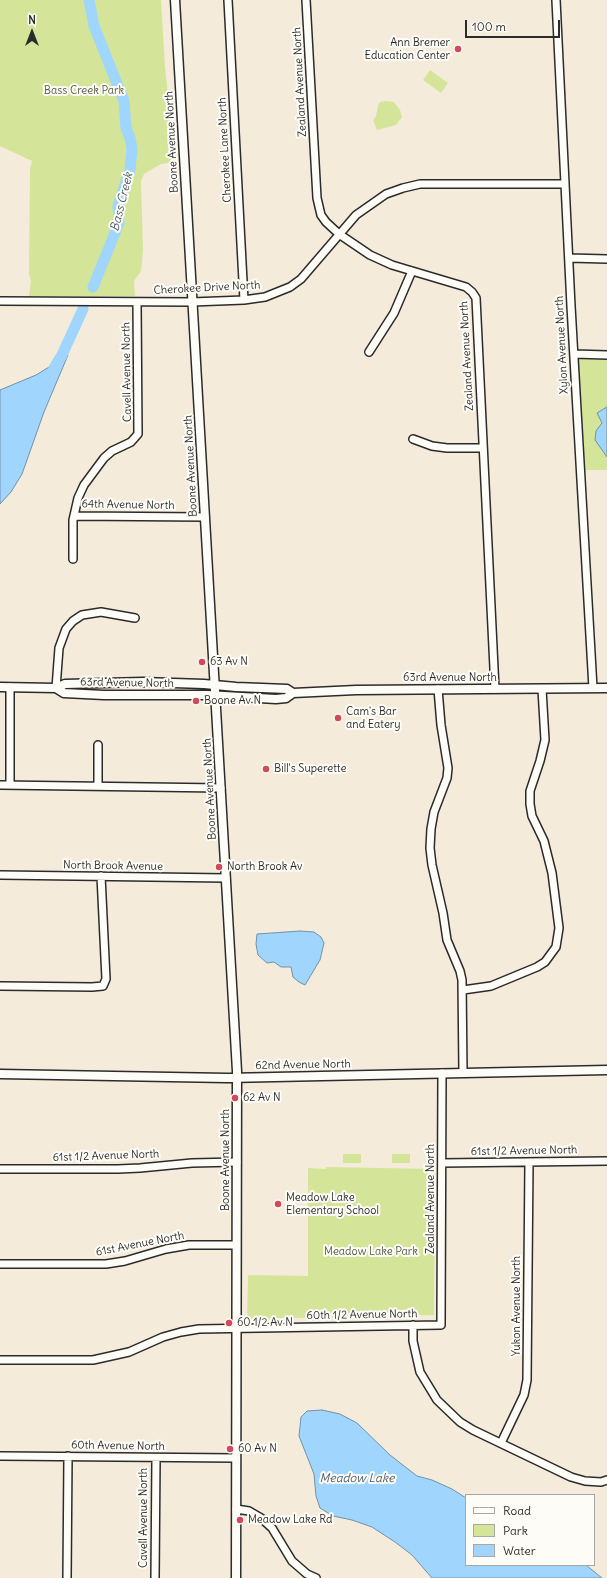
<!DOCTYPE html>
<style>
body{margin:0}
#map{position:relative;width:607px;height:1578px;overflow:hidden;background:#f5ebda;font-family:Delius,sans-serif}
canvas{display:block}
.legend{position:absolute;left:465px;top:1494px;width:130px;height:72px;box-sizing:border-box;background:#fdfcf7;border:1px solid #a9a8a5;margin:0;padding:5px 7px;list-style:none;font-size:12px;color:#2b2b2b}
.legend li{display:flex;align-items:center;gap:8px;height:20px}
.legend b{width:20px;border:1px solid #a9a8a5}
.north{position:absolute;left:12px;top:12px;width:40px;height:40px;-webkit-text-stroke:3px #fdfcf7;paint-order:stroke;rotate:0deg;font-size:11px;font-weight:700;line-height:16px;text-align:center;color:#2b2b2b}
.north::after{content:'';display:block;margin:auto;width:14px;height:18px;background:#2b2b2b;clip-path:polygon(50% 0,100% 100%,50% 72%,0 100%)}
.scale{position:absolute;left:465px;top:20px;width:95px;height:18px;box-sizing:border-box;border:2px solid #2b2b2b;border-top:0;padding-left:5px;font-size:12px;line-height:14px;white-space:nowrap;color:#2b2b2b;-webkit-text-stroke:3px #fdfcf7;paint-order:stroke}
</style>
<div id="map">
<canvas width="607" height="1578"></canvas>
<ul class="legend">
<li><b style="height:5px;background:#fdfcf7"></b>Road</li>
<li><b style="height:11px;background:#d4e599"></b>Park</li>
<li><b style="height:11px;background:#a0d5fe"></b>Water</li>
</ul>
<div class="north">N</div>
<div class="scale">100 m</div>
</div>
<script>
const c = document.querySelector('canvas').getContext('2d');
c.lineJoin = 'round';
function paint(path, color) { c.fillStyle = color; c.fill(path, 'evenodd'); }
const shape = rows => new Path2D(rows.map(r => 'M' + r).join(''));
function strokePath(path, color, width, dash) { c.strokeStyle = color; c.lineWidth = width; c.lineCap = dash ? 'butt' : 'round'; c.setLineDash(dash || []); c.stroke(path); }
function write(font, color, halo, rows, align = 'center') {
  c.font = font + ' Delius,sans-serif'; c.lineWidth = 4; c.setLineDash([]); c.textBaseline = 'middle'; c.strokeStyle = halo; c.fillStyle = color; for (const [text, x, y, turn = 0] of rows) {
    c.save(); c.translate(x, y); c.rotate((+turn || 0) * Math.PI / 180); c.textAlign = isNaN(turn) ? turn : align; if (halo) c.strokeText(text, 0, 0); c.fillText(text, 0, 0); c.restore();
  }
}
paint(shape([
 [0,0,161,0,165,67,175,162,161,164,144,174,141,181,143,250,141,271,134,281,135,296,29,296,31,281,29,274,30,169,32,161,0,146],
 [430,70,448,83,441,93,423,80],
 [386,101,394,102,400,110,402,117,396,125,377,130,373,120,376,116,378,106,380,102],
 [578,359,607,360,607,470,585,470],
 [343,1154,361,1154,361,1163,343,1163],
 [392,1154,410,1154,410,1163,392,1163],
 [326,1167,435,1169,434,1315,247,1319,248,1275,308,1276,308,1168,326,1169]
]), '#d4e599');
const water = shape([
 [62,355,68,355,44,412,22,474,11,492,0,504,0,390,36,375,54,364,62,355],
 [607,407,607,457,595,440,596,431,602,423,597,413,607,407],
 [300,931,314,932,321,937,324,943,320,960,305,985,299,982,293,977,291,967,281,967,274,962,267,963,258,955,256,944,257,934,300,931],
 [322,1410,340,1414,357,1423,390,1455,417,1476,432,1480,452,1489,466,1498,466,1565,586,1565,602,1578,432,1578,412,1555,395,1542,372,1527,352,1520,333,1516,320,1508,316,1496,314,1474,299,1436,301,1417,307,1411,322,1410]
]);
paint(water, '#a0d5fe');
strokePath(water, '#7191aa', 1);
strokePath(shape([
 [89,0,94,26,124,101,126,128,130,138,132,149,130,170,118,206,119,223,93,287],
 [54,368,62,355,83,309]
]), '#a0d5fe', 11);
const minor = shape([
 [228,0,244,300],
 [306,0,317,198,321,215,326,222,339,234,370,255,392,265,466,287,472,292,476,298,495,689],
 [556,0,571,306,593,688],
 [569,258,607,259],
 [0,301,192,302,244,300,265,297,290,287,301,279,356,215,386,194,403,188,420,184,565,184],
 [369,352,394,313,412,271],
 [574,354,607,355],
 [413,439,432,446,447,448,482,448],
 [74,516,205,517],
 [73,559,73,520,78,498,84,485,104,458,112,451,131,442,138,434,137,302],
 [56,688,59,648,66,629,73,621,82,615,101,612,135,618],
 [438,689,441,725,448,768,447,778,434,812,431,829,430,848,432,865,443,913,447,940,460,971,462,980,463,1073],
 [0,785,221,788],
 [10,785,10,687],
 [98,786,98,745],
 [0,875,226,878],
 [0,986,92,987,103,986,106,979,101,876],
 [463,990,491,986,537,967,545,962,556,947,559,928,552,873,544,841,532,816,530,804,530,791,540,761,545,740,542,689],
 [442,1163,607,1161],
 [0,1169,118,1169,140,1168,192,1163,237,1162],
 [0,1264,106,1264,125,1261,166,1249,189,1245,236,1245],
 [413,1325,413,1341,420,1372,437,1400,460,1422,473,1430,571,1477,585,1481,601,1482,607,1480],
 [0,1360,93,1360,129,1352,163,1337,181,1332,199,1329,441,1325,442,1073],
 [501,1443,524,1395,527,1380,529,1162],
 [0,1456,236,1458],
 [236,1509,249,1511,261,1518,272,1528,292,1561,307,1574,316,1578],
 [67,1578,68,1456],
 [155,1578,156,1458]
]);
const tertiary = shape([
 [175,0,237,1071,236,1578],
 [0,687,56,688,65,684,143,682,204,684,236,687,287,689,293,693,356,690,607,688],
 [56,688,64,693,104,695,207,695,276,699,286,698,293,693],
 [0,1074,227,1078,607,1070]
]);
strokePath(minor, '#2b2b2b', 10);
strokePath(tertiary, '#2b2b2b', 11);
strokePath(minor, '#fdfcf7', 7);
strokePath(tertiary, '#fdfcf7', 8);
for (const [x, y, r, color] of [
 [458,49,4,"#d1495b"],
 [202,662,4,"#d1495b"],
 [196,701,4,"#d1495b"],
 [338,718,4,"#d1495b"],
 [266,769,4,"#d1495b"],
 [219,867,4,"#d1495b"],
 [235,1098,4,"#d1495b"],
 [278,1204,4,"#d1495b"],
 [229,1323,4,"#d1495b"],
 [230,1449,4,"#d1495b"],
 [240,1520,4,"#d1495b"]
]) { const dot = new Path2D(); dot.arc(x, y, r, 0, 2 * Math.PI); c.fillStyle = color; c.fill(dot); strokePath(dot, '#fdfcf7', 1.5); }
write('11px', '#2b2b2b', '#fdfcf7', [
 ["Ann Bremer",450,43,"right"],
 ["Education Center",450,56,"right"],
 ["63 Av N",210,662],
 ["Boone Av N",204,701],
 ["Cam's Bar",346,712],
 ["and Eatery",346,725],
 ["Bill's Superette",274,769],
 ["North Brook Av",227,867],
 ["62 Av N",243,1098],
 ["Meadow Lake",286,1198],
 ["Elementary School",286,1211],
 ["60 1/2 Av N",237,1323],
 ["60 Av N",238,1449],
 ["Meadow Lake Rd",248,1520]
], 'left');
write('11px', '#2b2b2b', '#fdfcf7', [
 ["Zealand Avenue North",300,82,-93],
 ["Boone Avenue North",172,142,-93],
 ["Cherokee Lane North",225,150,-93],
 ["Cherokee Drive North",207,288,-3],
 ["Xylon Avenue North",562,345,-93],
 ["Zealand Avenue North",467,356,-93],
 ["Cavell Avenue North",127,372,-91],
 ["Boone Avenue North",191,466,-93],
 ["64th Avenue North",128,505,1],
 ["63rd Avenue North",450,678],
 ["63rd Avenue North",127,683,1],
 ["Boone Avenue North",210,789,-93],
 ["North Brook Avenue",113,866,1],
 ["62nd Avenue North",303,1065,-1],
 ["61st 1/2 Avenue North",524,1151,-1],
 ["61st 1/2 Avenue North",106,1156,-2],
 ["Boone Avenue North",226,1160,-90],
 ["Zealand Avenue North",431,1199,-90],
 ["61st Avenue North",140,1244,-11],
 ["Yukon Avenue North",517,1306,-90],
 ["60th 1/2 Avenue North",362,1315,-1],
 ["60th Avenue North",118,1446,1],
 ["Cavell Avenue North",144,1518,-90]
]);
write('11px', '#555a46', '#fdfcf7', [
 ["Bass Creek Park",84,91],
 ["Meadow Lake Park",371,1252]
]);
write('italic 12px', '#4e5e6a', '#fdfcf7', [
 ["Bass Creek",122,202,-76],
 ["Meadow Lake",357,1479]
]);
</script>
